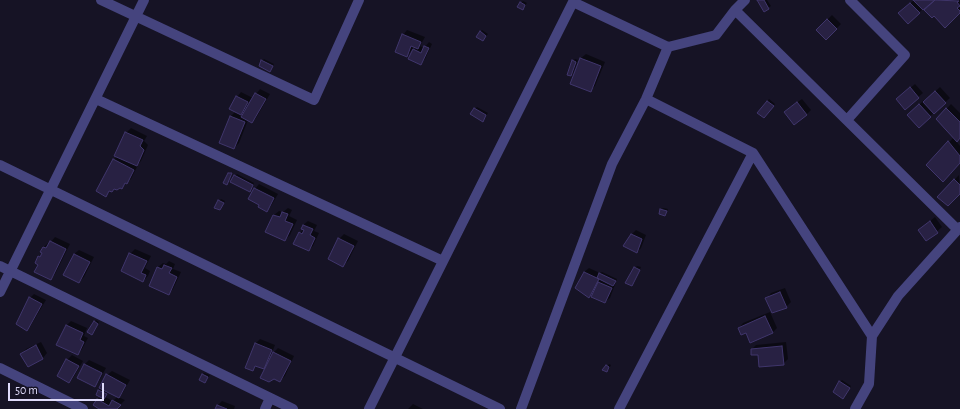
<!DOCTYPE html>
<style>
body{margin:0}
#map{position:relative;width:960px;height:409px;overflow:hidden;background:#161325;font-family:"Alegreya Sans",sans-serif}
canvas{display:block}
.scale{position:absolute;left:8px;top:383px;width:96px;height:18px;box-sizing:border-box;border:2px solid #dfdbfa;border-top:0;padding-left:5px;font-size:12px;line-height:14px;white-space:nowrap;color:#dfdbfa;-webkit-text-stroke:3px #161325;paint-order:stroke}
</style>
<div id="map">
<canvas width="960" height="409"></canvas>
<div class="scale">50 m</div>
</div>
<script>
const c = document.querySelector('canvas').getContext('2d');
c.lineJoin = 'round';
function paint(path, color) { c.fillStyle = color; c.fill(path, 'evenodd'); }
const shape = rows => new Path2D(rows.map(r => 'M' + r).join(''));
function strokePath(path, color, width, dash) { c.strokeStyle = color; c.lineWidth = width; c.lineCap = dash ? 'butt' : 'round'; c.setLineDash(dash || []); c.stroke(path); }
paint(shape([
 [758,0,767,0,771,6,765,10],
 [914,0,960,0,960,12,934,15,932,17,924,8,908,23,904,9],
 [523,1,527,3,522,9,521,3],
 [832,15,841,24,826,39,817,30],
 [407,30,425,37,420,46,424,48,429,42,432,44,425,59,420,64,414,50,416,47,414,46,411,51,407,56,403,35],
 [482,30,488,34,484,38,480,32],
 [586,54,605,62,595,86,590,91,571,83,581,58],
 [264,59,274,64,270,70,262,61],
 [575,59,578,60,573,73,571,75,573,61],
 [915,84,923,93,905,108,902,95],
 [940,87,950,98,919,126,909,115,924,100,925,101],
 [260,89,270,94,256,118,252,122,248,120,239,143,234,148,231,116,236,111,237,97,241,92,253,98],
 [769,99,775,104,766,115,758,113],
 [802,99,811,110,806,115,790,107],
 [951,104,960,113,960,137,956,141,960,146,960,162,928,165,954,137,937,119],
 [477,107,488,113,484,118,475,109],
 [131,128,147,136,144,141,148,145,141,161,137,165,138,165,131,179,121,188,115,188,106,195,114,160,117,156,126,133],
 [237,174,254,183,249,191,235,176],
 [959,175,960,193,938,197],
 [259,184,278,194,271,206,267,211,260,204,255,189],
 [221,199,225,201,220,209,219,201],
 [288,208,292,210,289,216,297,220,290,235,285,240,267,232,274,215,279,211,283,212],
 [663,208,668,209,665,215,661,210],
 [935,217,942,227,927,240,919,230],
 [308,221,317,225,314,231,319,233,313,246,309,250,300,233,304,229,302,228,303,225],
 [636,230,646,235,641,248,637,252,631,235],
 [344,234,358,241,348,261,343,265,339,239],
 [55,237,70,244,55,274,51,279,39,264,39,257,43,252,44,247,48,243,50,243],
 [135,249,151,256,145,268,150,271,148,276,143,281,130,254],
 [79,250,94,257,84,277,79,282,74,254],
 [169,261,175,264,173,269,181,272,173,289,168,294,150,285,158,267,163,263,166,264],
 [637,266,641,267,634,283,635,268],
 [589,268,600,273,602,272,617,279,610,298,605,302,594,292,589,296,576,288,584,272],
 [785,288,791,302,786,307,767,298,771,293],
 [34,294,46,300,31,325,27,330,30,298],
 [770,312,777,328,772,333,746,331,739,328,743,323],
 [96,320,99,322,94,332,94,322],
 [71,321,87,328,84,336,88,338,82,349,78,354,58,344,67,325],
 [260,339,275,345,271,355,278,348,294,356,285,376,280,381,269,363,263,368,257,365,252,370,255,344],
 [41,342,47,353,43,358,28,366,22,354,26,349],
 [786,342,788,359,783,364,752,349,756,345],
 [72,355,83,361,73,378,69,382,58,376,67,360],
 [89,360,106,368,99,381,95,386,78,378,85,364],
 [609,364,611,365,609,369,607,371,604,370],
 [112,371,130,380,123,392,118,397,125,400,116,409,101,409,98,400,101,396,99,390,101,388,107,375],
 [108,391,118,396,113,401,105,397],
 [204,373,210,375,205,382,202,375],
 [842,380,851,386,845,395,840,382],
 [222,401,235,406,234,409,216,409,218,405],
 [413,404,423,409,408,409]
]), '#0007');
const building = shape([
 [757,0,764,0,769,9,764,12,757,0],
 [913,0,935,0,923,10,913,0],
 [935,0,959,1,957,2,960,6,957,8,960,11,960,13,945,28,934,16,932,18,924,10,935,0],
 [520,2,525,5,523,10,517,7,520,2],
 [910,3,920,13,908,24,898,13,910,3],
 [827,19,837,29,826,40,816,30,827,19],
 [480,31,486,36,483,41,476,37,480,31],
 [402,34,421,42,418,49,411,46,407,57,395,52,402,34],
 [424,46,429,48,421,65,408,59,413,49,421,53,424,46],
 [580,58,601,66,591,92,570,84,580,58],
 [261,60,273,66,270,72,259,66,261,60],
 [572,60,576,62,571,76,567,75,572,60],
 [910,87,919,98,905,110,896,99,910,87],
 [935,91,946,103,934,114,923,102,935,91],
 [255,93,266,99,252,123,241,117,255,93],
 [236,96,248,102,241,115,229,109,236,96],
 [767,101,774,106,764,118,757,113,767,101],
 [797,102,807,115,794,125,784,112,797,102],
 [919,104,931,117,919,128,907,115,919,104],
 [474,108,486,115,483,122,470,114,474,108],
 [946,108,960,122,960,138,957,142,936,119,946,108],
 [230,116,245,122,234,149,219,143,230,116],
 [125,132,143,140,140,146,144,150,137,166,114,156,125,132],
 [948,141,960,156,960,163,943,182,926,165,948,141],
 [113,159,134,170,127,184,125,183,122,189,120,188,117,190,114,189,112,192,109,191,106,197,96,191,113,159],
 [228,173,232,173,227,185,223,183,228,173],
 [234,175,253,185,250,192,230,182,234,175],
 [954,179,960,185,960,194,948,206,937,197,954,179],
 [254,188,274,198,267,212,258,207,259,205,248,199,254,188],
 [218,200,224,203,220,210,214,208,218,200],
 [660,209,667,211,665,216,659,214,660,209],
 [282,212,288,214,285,221,293,224,285,241,265,232,273,215,280,217,282,212],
 [930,221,938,233,926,241,918,230,930,221],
 [303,225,313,229,310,235,315,238,309,251,293,244,299,232,302,234,304,230,301,229,303,225],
 [631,234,642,239,637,253,623,246,631,234],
 [338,238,354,246,343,267,328,259,338,238],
 [50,241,66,249,51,280,34,272,38,265,35,263,38,256,40,257,42,253,40,252,43,247,46,248,50,241],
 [129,253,147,261,141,273,146,275,143,282,121,271,129,253],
 [74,254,90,262,79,283,63,275,74,254],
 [164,265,172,268,169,273,177,277,169,295,149,286,157,267,162,269,164,265],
 [634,267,640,270,632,286,625,283,634,267],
 [584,272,599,279,589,298,575,288,584,272],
 [599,273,616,281,613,286,597,278,599,273],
 [598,282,612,288,605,303,591,297,598,282],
 [780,292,787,308,772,313,765,298,780,292],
 [29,297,42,304,27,331,16,324,29,297],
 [765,316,773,333,750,343,746,333,741,335,738,328,765,316],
 [94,321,98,324,92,335,87,332,94,321],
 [66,325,83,333,80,340,84,342,78,355,56,345,66,325],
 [255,343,272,350,264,369,255,366,253,371,245,368,255,343],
 [36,345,43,359,28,367,20,354,36,345],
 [782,346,784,365,759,367,758,355,751,355,751,349,782,346],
 [273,352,291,361,280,382,274,379,269,382,260,378,273,352],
 [66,359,79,366,69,383,57,376,66,359],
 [84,364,102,373,95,387,77,378,84,364],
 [606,365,609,367,607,372,602,370,606,365],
 [106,374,126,385,119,398,99,388,106,374],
 [202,374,208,377,205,383,199,380,202,374],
 [839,381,850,388,843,399,833,392,839,381],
 [98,390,107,394,104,399,96,395,98,390],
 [97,399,109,406,112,400,121,405,117,409,99,409,93,405,97,399],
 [217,405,227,409,215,409,217,405]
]);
paint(building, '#282143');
strokePath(building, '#40366c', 1);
strokePath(shape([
 [101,0,314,100,359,0],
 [573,2,668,47,716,35,735,10,745,0],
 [735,10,957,229],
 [96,99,443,261],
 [847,120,905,55,850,0],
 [753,153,872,336],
 [0,165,500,409],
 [0,266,293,409],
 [0,292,144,0],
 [0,368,83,409],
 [265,409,270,398],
 [369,409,574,0],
 [521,409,612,164,646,99,668,47],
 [619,409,753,153,646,99],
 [855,409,869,384,872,336,898,296,960,227]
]), '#45447e', 10);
</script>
